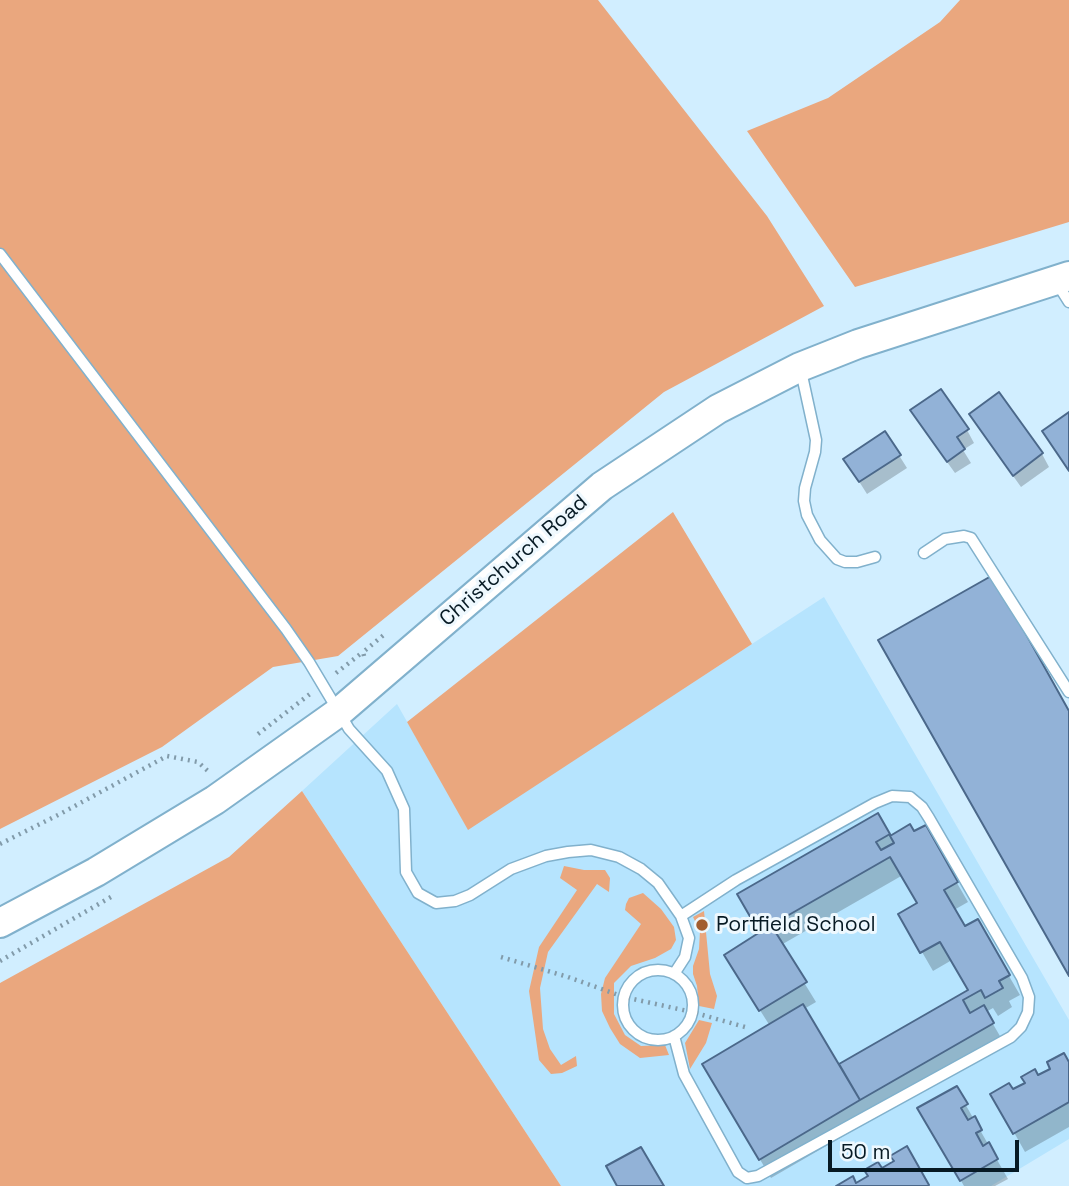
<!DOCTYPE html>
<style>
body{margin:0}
#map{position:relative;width:1069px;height:1186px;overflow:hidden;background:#d1eeff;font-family:"Space Grotesk",sans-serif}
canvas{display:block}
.scale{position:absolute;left:828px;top:1140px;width:191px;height:32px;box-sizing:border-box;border:4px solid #071a24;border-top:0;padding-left:9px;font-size:21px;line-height:24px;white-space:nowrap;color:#071a24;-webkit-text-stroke:5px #eef8fe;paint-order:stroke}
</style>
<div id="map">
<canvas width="1069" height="1186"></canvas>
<div class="scale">50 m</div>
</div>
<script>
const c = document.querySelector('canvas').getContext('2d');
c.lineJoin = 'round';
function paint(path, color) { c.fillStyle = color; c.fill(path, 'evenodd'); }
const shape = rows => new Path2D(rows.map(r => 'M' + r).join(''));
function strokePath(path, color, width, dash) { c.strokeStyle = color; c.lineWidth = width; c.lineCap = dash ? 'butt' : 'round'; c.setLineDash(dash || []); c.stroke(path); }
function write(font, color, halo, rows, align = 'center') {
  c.font = font + ' "Space Grotesk",sans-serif'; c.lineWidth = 6; c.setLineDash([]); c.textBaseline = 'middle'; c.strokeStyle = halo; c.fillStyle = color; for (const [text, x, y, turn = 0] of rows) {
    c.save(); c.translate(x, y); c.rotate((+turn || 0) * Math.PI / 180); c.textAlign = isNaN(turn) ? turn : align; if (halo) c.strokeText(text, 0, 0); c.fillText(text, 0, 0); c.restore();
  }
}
paint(shape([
 [824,597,1069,1020,1069,1139,991,1186,561,1186,302,791,397,704,468,829]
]), '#b6e4fe');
paint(shape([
 [0,0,598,0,767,216,824,306,664,392,338,656,273,667,162,747,0,829],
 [960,0,1069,0,1069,222,855,287,747,131,828,98,940,22],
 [673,512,752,644,468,830,407,722],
 [302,791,561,1186,0,1186,0,983,229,857],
 [564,866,584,870,605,870,610,878,609,892,597,884,548,952,540,988,543,1029,550,1049,561,1065,576,1056,577,1066,562,1073,551,1074,539,1060,529,991,539,947,577,890,560,878],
 [643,893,661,909,674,927,676,940,671,949,655,958,631,966,614,983,614,1014,625,1035,641,1046,665,1045,669,1055,640,1058,620,1044,610,1028,602,1011,601,994,605,978,641,924,625,910,626,904,629,898],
 [704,911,710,974,717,996,714,1009,699,1006,697,986,693,974,693,966,699,949,700,931,693,917],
 [699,1020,712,1023,706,1043,690,1069,685,1043]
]), '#eaa77e');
paint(shape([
 [999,394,1042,454,1049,467,1021,487,978,427],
 [919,423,967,430,974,443,963,450,971,463,955,473],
 [885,433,907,468,867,494,853,472],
 [877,815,890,838,909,827,914,834,925,828,968,902,954,910,964,929,977,921,1020,995,1009,1001,1012,1007,998,1016,993,1008,986,1012,1004,1043,771,1178,704,1065,770,1026,737,974,761,934,739,895],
 [903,875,919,903,900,914,933,971,952,960,970,991,838,1067,804,1009,816,1002,781,945],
 [1069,1065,1069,1127,1025,1152,993,1095,1012,1092,1038,1078],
 [956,1088,1008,1179,995,1186,964,1186,920,1109]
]), '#0003');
const building = shape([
 [941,389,969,429,957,437,965,449,947,462,910,410,941,389],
 [999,392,1043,453,1013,476,969,414,999,392],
 [1069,412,1069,471,1042,431,1069,412],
 [885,431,901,455,859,482,843,459,885,431],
 [993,575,1069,711,1069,976,878,640,993,575],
 [878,813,890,834,876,842,881,850,894,843,890,836,910,824,914,831,926,825,958,882,944,890,965,926,978,919,1010,975,999,981,1003,988,985,998,981,990,963,1000,970,1013,984,1005,994,1023,860,1100,839,1064,968,990,940,942,920,953,898,914,917,903,890,857,759,932,737,894,878,813],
 [771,925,807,982,759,1011,724,955,771,925],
 [803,1004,860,1100,759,1160,702,1064,803,1004],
 [1064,1053,1069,1062,1069,1102,1013,1134,990,1094,1009,1083,1013,1089,1025,1083,1021,1077,1035,1069,1038,1075,1050,1069,1047,1062,1064,1053],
 [957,1086,968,1104,961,1108,968,1120,975,1116,982,1130,976,1133,983,1146,989,1142,998,1159,960,1181,917,1108,957,1086],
 [907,1146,929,1185,928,1186,836,1186,853,1176,856,1183,868,1176,864,1170,878,1162,882,1168,894,1161,890,1156,907,1146],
 [641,1147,664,1186,617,1186,606,1166,641,1147]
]);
paint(building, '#92b2d7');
strokePath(building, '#4b688a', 2);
const service = shape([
 [0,254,286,629,309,662,349,729,387,771,404,809,406,872,418,893,436,903,455,901,470,895,511,869,546,856,568,852,591,850,619,857,641,869,658,883,681,916,689,938,685,957,674,974],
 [1057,283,1069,302],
 [801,371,816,440,815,452,805,488,804,501,807,515,820,540,837,559,845,562,857,562,875,557],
 [924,553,945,539,964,536,971,538,1069,692],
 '623 1005a35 35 0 1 1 70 0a35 35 0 1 1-70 0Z',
 [674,1036,684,1074,738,1172,747,1178,758,1176,1011,1037,1021,1027,1028,1012,1029,997,1022,978,929,818,922,807,910,797,892,796,875,803,736,880,681,916]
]);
const secondary = shape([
 [0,923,96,872,215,800,339,712,602,486,718,409,800,367,858,344,1069,276]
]);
strokePath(service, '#81b1cc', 13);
strokePath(secondary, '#81b1cc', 32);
strokePath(shape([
 [364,656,363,652,385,634],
 [336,673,363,652],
 [258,734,310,694],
 [0,844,60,814,167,756,198,762,209,772],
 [501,957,568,977,624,997,692,1012,745,1027],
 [0,961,111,897]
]), '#829baa', 4.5, [2, 5]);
strokePath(service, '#fff', 10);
strokePath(secondary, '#fff', 28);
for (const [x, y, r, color] of [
 [702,925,7,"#a35e30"]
]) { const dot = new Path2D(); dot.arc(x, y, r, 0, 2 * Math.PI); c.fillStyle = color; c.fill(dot); strokePath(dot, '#eef8fe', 2.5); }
write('21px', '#071a24', '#eef8fe', [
 ["Christchurch Road",514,561,-41]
]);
write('21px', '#071a24', '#eef8fe', [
 ["Portfield School",716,925]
], 'left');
</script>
